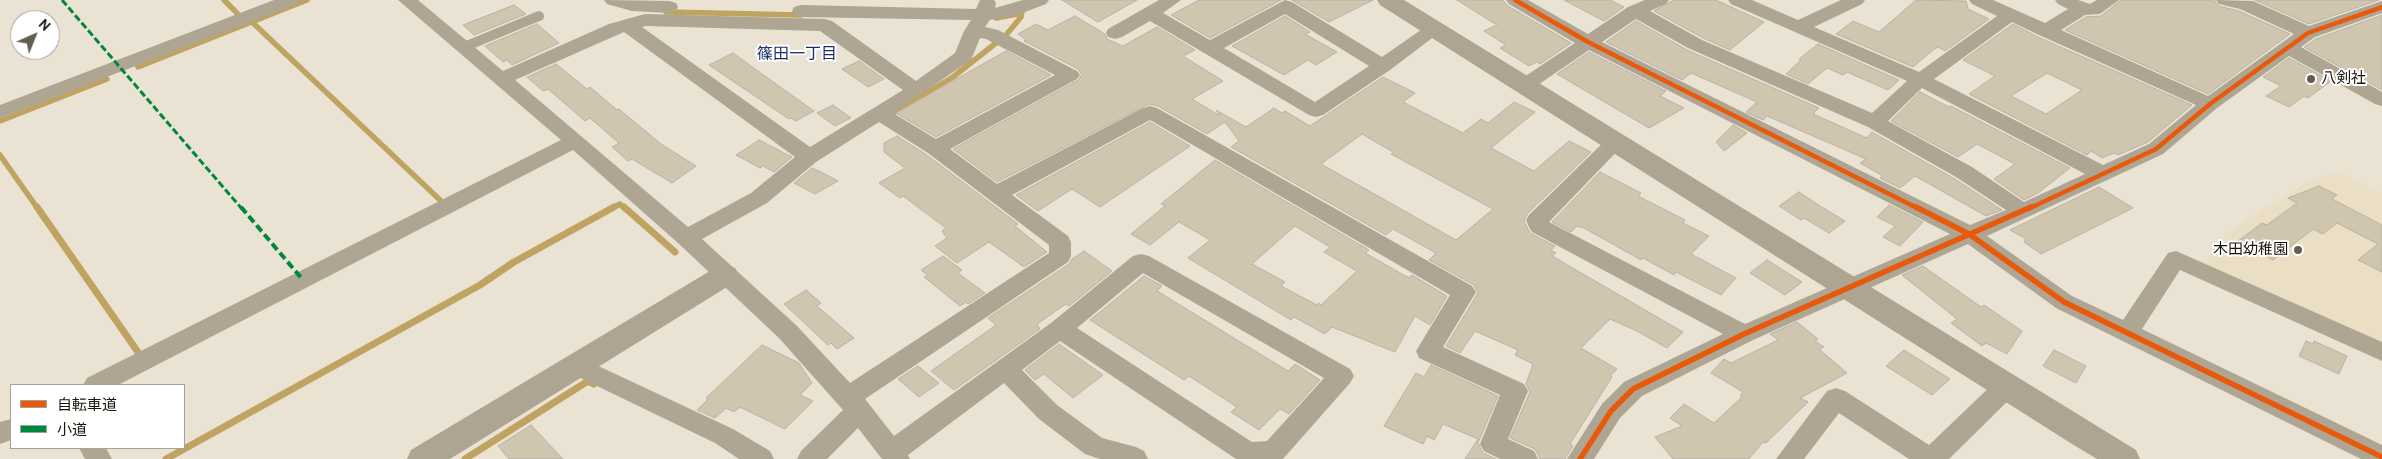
<!DOCTYPE html>
<meta charset="utf-8">
<style>
body{margin:0}
#map{position:relative;width:2382px;height:459px;overflow:hidden;background:#eae2d3;font-family:Cabin,"Noto Sans JP",sans-serif}
canvas{display:block}
.legend{position:absolute;left:10px;top:384px;width:175px;height:65px;box-sizing:border-box;background:#fff;border:1px solid #a4a29e;margin:0;padding:6px 9px;list-style:none;font-size:15px;color:#1b160c}
.legend li{display:flex;align-items:center;gap:10px;height:25px}
.legend b{width:25px;border:1px solid #a4a29e}
.north{position:absolute;left:10px;top:10px;width:50px;height:50px;box-sizing:border-box;background:#fff;border:1px solid #a4a29e;border-radius:50%;rotate:44deg;font-size:14px;font-weight:700;line-height:20px;text-align:center;color:#1b160c}
.north::after{content:'';display:block;margin:auto;width:18px;height:22px;background:#635d52;clip-path:polygon(50% 0,100% 100%,50% 72%,0 100%)}
</style>
<div id="map">
<canvas width="2382" height="459"></canvas>
<ul class="legend">
<li><b style="height:6px;background:#e8590c"></b>自転車道</li>
<li><b style="height:6px;background:#00873e"></b>小道</li>
</ul>
<div class="north">N</div>
</div>
<script>
const c = document.querySelector('canvas').getContext('2d');
c.lineJoin = 'round';
function paint(path, color) { c.fillStyle = color; c.fill(path, 'evenodd'); }
const shape = rows => new Path2D(rows.map(r => 'M' + r).join(''));
function strokePath(path, color, width, dash) { c.strokeStyle = color; c.lineWidth = width; c.lineCap = dash ? 'butt' : 'round'; c.setLineDash(dash || []); c.stroke(path); }
function write(font, color, halo, rows, align = 'center') {
  c.font = font + ' Cabin,"Noto Sans JP",sans-serif'; c.lineWidth = 4; c.setLineDash([]); c.textBaseline = 'middle'; c.strokeStyle = halo; c.fillStyle = color; for (const [text, x, y, turn = 0] of rows) {
    c.save(); c.translate(x, y); c.rotate((+turn || 0) * Math.PI / 180); c.textAlign = isNaN(turn) ? turn : align; if (halo) c.strokeText(text, 0, 0); c.fillText(text, 0, 0); c.restore();
  }
}
paint(shape([
 [2338,171,2382,193,2382,344,2204,265,2223,235,2302,185]
]), '#eadec4');
strokePath(shape([
 [224,0,237,13],
 [666,12,801,15],
 [996,18,1017,14],
 [252,22,440,200],
 [1006,35,1021,17,1022,12],
 [138,67,307,0],
 [893,113,953,77,996,43],
 [0,121,107,79],
 [0,155,38,209],
 [611,209,620,204,625,209]
]), '#bfa361', 5.5);
strokePath(shape([
 [37,207,140,355],
 [624,207,675,252],
 [166,459,480,285,514,262,614,207],
 [465,459,588,381,594,384]
]), '#bfa361', 7);
const building = shape([
 [1062,0,1137,0,1098,22,1062,0],
 [1199,0,1281,0,1210,38,1171,15,1199,0],
 [1292,0,1373,0,1329,22,1292,0],
 [1457,0,1503,0,1508,6,1571,43,1540,64,1537,62,1529,66,1500,48,1506,45,1484,31,1497,25,1457,0],
 [1564,0,1610,0,1624,7,1604,21,1564,0],
 [1674,0,1716,0,1764,22,1730,50,1703,38,1654,11,1674,0],
 [1916,0,1966,1,1968,9,1989,19,1945,51,1938,47,1933,50,1913,67,1836,34,1853,21,1879,32,1916,0],
 [2121,0,2214,0,2219,6,2239,11,2290,34,2208,94,2065,30,2086,17,2101,16,2121,0],
 [2255,0,2379,0,2309,24,2255,0],
 [514,5,526,14,474,35,463,25,514,5],
 [2382,15,2382,90,2304,47,2316,39,2382,15],
 [1075,16,1105,34,1107,39,1123,46,1157,27,1195,50,1183,56,1223,81,1192,99,1220,116,1216,110,1246,127,1274,108,1282,113,1285,111,1310,126,1383,77,1415,93,1403,102,1463,133,1481,119,1488,123,1514,102,1535,112,1491,148,1534,171,1569,141,1591,152,1527,214,1524,221,1530,233,1555,246,1551,250,1556,253,1552,256,1683,332,1667,348,1637,331,1610,319,1581,348,1617,369,1610,376,1612,377,1570,444,1573,446,1565,459,1540,459,1535,449,1510,438,1530,392,1526,384,1533,364,1515,355,1518,350,1475,331,1460,353,1446,346,1478,293,1474,285,1429,260,1436,253,1393,229,1386,235,1231,147,1239,141,1225,122,1207,134,1158,106,1149,104,997,182,953,149,1078,80,1082,75,1078,69,1024,41,1027,40,1018,34,1036,24,1048,30,1075,16],
 [1362,134,1393,152,1391,154,1493,209,1456,240,1321,164,1362,134],
 [1285,16,1310,32,1305,34,1337,52,1316,65,1308,60,1284,75,1232,46,1285,16],
 [1636,21,1687,50,1819,108,1813,114,1867,138,1872,132,1955,179,2002,210,1986,216,1915,176,1900,188,1880,178,1883,176,1860,163,1866,159,1767,116,1763,120,1746,112,1757,102,1691,73,1682,80,1606,42,1636,21],
 [537,24,559,43,512,65,507,60,503,62,485,46,537,24],
 [2013,24,2038,37,2192,105,2148,142,2118,155,2114,153,2102,158,2091,151,2087,155,1969,94,1995,76,1963,60,2013,24],
 [2047,73,2082,90,2046,114,2011,96,2047,73],
 [1818,44,1899,80,1888,90,1847,72,1843,75,1827,68,1808,84,1786,74,1801,60,1799,59,1818,44],
 [1006,51,1051,75,936,137,896,113,1006,51],
 [1589,52,1666,91,1660,96,1684,108,1649,128,1557,74,1589,52],
 [733,53,776,84,814,111,796,121,791,118,789,119,709,65,733,53],
 [2289,58,2331,81,2308,98,2304,96,2289,107,2266,96,2281,86,2263,77,2289,58],
 [859,61,884,79,868,87,842,69,859,61],
 [556,64,587,89,590,87,617,110,619,109,661,144,696,166,672,183,632,159,628,161,612,147,619,143,590,118,585,121,548,89,543,91,527,77,556,64],
 [1920,92,1949,107,1951,106,2070,168,2038,193,2024,200,1994,179,2015,164,1977,144,1958,157,1891,121,1920,92],
 [833,105,851,118,835,126,817,113,833,105],
 [1150,122,1190,146,1100,207,1072,189,1038,211,1016,195,1150,122],
 [1733,125,1747,133,1724,151,1716,142,1733,125],
 [897,136,927,155,1018,224,1015,226,1047,252,1024,267,989,242,957,263,935,246,947,238,942,231,946,228,903,196,900,198,879,183,905,168,884,152,884,143,897,136],
 [759,140,792,157,774,172,763,166,760,168,736,155,759,140],
 [1215,160,1369,250,1365,253,1409,278,1412,275,1447,296,1430,325,1415,316,1395,352,1332,327,1325,334,1294,317,1291,320,1188,258,1210,240,1179,222,1150,245,1131,234,1165,206,1161,204,1215,160],
 [1295,226,1330,247,1324,252,1357,271,1321,305,1319,303,1317,305,1281,286,1285,282,1252,264,1295,226],
 [812,168,821,172,838,181,815,194,794,183,812,168],
 [1600,172,1641,193,1638,196,1685,220,1683,223,1709,236,1691,254,1736,278,1721,295,1676,272,1674,275,1643,258,1641,260,1584,228,1577,226,1571,232,1552,222,1600,172],
 [2319,186,2337,195,2332,199,2382,225,2382,272,2358,260,2378,244,2337,223,2323,234,2313,229,2273,260,2238,241,2262,223,2267,225,2297,203,2288,198,2319,186],
 [2099,187,2133,208,2041,254,2024,242,2026,239,2010,230,2099,187],
 [1799,192,1820,206,1845,221,1829,233,1804,218,1801,220,1779,206,1799,192],
 [1889,205,1923,222,1900,246,1883,237,1895,226,1877,217,1889,205],
 [1084,251,1112,271,1069,306,1066,304,1037,324,1040,329,954,390,931,371,996,325,988,318,1069,264,1072,259,1084,251],
 [943,256,962,270,958,273,985,293,968,304,966,302,960,306,924,277,928,275,921,270,943,256],
 [1767,260,1802,282,1785,295,1750,273,1767,260],
 [1923,266,1981,307,1984,305,2022,331,2007,354,1986,343,1982,346,1951,323,1957,319,1902,275,1923,266],
 [1144,276,1162,286,1157,291,1288,371,1295,364,1320,380,1289,414,1280,409,1259,430,1231,412,1237,407,1189,376,1184,380,1090,320,1144,276],
 [806,290,821,303,817,306,854,338,837,349,831,343,828,345,784,304,806,290],
 [1797,322,1818,339,1815,341,1824,347,1819,349,1847,373,1800,398,1808,402,1766,443,1763,442,1749,459,1673,459,1655,437,1682,426,1670,418,1684,404,1714,423,1742,397,1740,396,1743,392,1711,373,1724,359,1731,363,1778,340,1770,334,1797,322],
 [2306,341,2313,344,2314,341,2347,356,2339,374,2299,356,2306,341],
 [1059,344,1103,375,1073,398,1044,374,1035,380,1025,370,1059,344],
 [762,345,799,363,812,383,800,395,813,401,785,429,740,407,734,412,726,408,715,418,697,410,708,399,706,398,762,345],
 [1904,350,1950,379,1932,395,1886,366,1904,350],
 [2054,350,2086,366,2076,383,2043,366,2054,350],
 [1431,365,1498,396,1478,443,1483,453,1496,459,1465,459,1478,439,1443,424,1434,440,1427,436,1423,444,1384,426,1416,373,1424,377,1431,365],
 [918,366,939,383,919,397,898,379,918,366],
 [531,425,563,459,509,459,498,446,531,425]
]);
paint(building, '#d0c5ae');
strokePath(building, '#b8b2a6', 1);
strokePath(shape([
 [464,47,539,16]
]), '#aea693', 10);
paint(shape([
 [274,0,300,0,297,4,0,118,0,105,274,0],
 [398,0,418,0,503,71,609,24,645,14,825,19,832,21,916,81,955,53,964,31,971,20,801,17,794,15,792,11,794,7,801,5,976,9,980,0,994,0,996,3,995,8,1023,0,1049,0,1046,4,1017,15,990,20,985,27,998,30,1077,71,1080,75,1077,79,950,149,997,184,1143,108,1150,106,1157,108,1472,286,1476,292,1443,347,1524,384,1528,391,1508,439,1534,451,1538,459,1500,459,1484,451,1480,444,1500,395,1419,358,1416,351,1450,295,1150,120,1012,195,1068,236,1071,242,1071,256,1068,262,865,399,894,436,1051,323,1133,256,1141,254,1149,256,1350,369,1354,376,1350,383,1283,459,1236,459,1060,341,1022,370,1057,405,1102,438,1136,447,1144,451,1148,459,1100,459,1085,454,1039,419,1004,383,908,455,910,459,882,459,858,428,827,459,797,459,801,451,843,410,779,338,678,243,573,150,118,385,83,385,87,378,561,140,398,0],
 [646,26,820,31,903,90,810,147,642,27,646,26],
 [624,32,795,157,751,193,688,227,515,80,624,32],
 [980,38,986,39,1055,75,936,139,893,113,971,60,980,38],
 [879,122,928,153,1049,245,1049,253,850,383,797,326,702,239,767,203,816,162,879,122],
 [1143,273,1324,378,1267,441,1252,442,1077,328,1143,273],
 [604,0,669,1,676,3,678,7,676,11,669,13,632,11,607,4,604,0],
 [1159,0,1181,0,1163,13,1210,40,1285,0,1292,2,1382,57,1428,25,1435,23,1442,25,1444,29,1390,70,1323,115,1316,117,1309,115,1150,21,1122,37,1115,39,1108,37,1106,33,1108,29,1159,0],
 [1285,14,1369,66,1315,102,1224,48,1285,14],
 [1506,0,1528,0,1588,34,1628,7,1645,0,1669,0,1666,4,1650,11,1702,40,1872,113,1907,81,1731,4,1728,0,1752,0,1798,20,1841,0,1865,0,1862,4,1814,27,1919,72,1997,16,1972,4,1969,0,1993,0,2045,23,2068,9,2058,4,2055,0,2078,0,2090,4,2097,0,2119,0,2100,14,2085,15,2061,30,2208,96,2294,34,2240,9,2219,4,2216,0,2253,1,2309,26,2382,1,2382,13,2315,37,2301,47,2382,92,2382,106,2375,104,2289,56,2217,108,2163,154,1987,236,2072,296,2123,320,2168,253,2176,251,2382,342,2382,361,2180,270,2142,329,2382,445,2382,459,2361,459,2056,308,1968,244,1753,340,1642,396,1620,418,1594,459,1567,459,1602,404,1624,382,1723,334,1532,232,1529,227,1526,220,1529,215,1609,137,1616,135,1623,137,1626,142,1549,222,1745,324,1950,234,1589,50,1532,89,1525,91,1518,89,1515,85,1518,81,1575,43,1509,4,1506,0],
 [1636,19,1688,48,1868,127,1956,177,2006,210,1970,225,1602,42,1636,19],
 [2012,22,2039,35,2196,105,2149,144,2103,165,1934,79,2012,22],
 [1922,88,2085,174,2024,202,1972,167,1888,121,1922,88],
 [577,356,733,429,770,451,774,459,739,459,715,443,568,372,565,365,568,358,577,356],
 [2006,377,2015,380,2019,387,2015,394,1949,459,1909,459,1839,413,1804,459,1776,459,1827,391,1836,388,1845,391,1929,445,1997,380,2006,377],
 [11,419,11,440,0,444,0,422,11,419],
 [79,448,106,448,112,459,85,459,79,448]
]), '#aea693');
paint(shape([
 [1377,0,1404,0,2136,450,2140,459,2097,459,2072,444,1380,5,1377,0],
 [725,265,735,268,739,275,735,282,450,459,407,459,411,450,715,268,725,265]
]), '#ada492');
strokePath(shape([
 [62,0,242,209]
]), '#00873e', 3, [7, 3]);
strokePath(shape([
 [241,207,303,280]
]), '#00873e', 4, [8, 4]);
strokePath(shape([
 [1515,0,1588,42,1919,209],
 [2028,209,2156,149,2210,104,2308,33,2382,7]
]), '#e8590c', 4.5);
strokePath(shape([
 [1916,207,1969,234,2064,302,2382,457],
 [1580,459,1611,411,1633,389,1744,334,2031,207]
]), '#e8590c', 5.5);
for (const [x, y, r, color] of [
 [2311,79,5,"#635d52"],
 [2298,250,5,"#635d52"]
]) { const dot = new Path2D(); dot.arc(x, y, r, 0, 2 * Math.PI); c.fillStyle = color; c.fill(dot); strokePath(dot, '#fff', 2); }
write('15px', '#1b160c', '#fff', [
 ["八剣社",2321,79],
 ["木田幼稚園",2288,250,"right"]
], 'left');
write('16px', '#1b2e65', '#fff', [
 ["篠田一丁目",797,54]
]);
</script>
